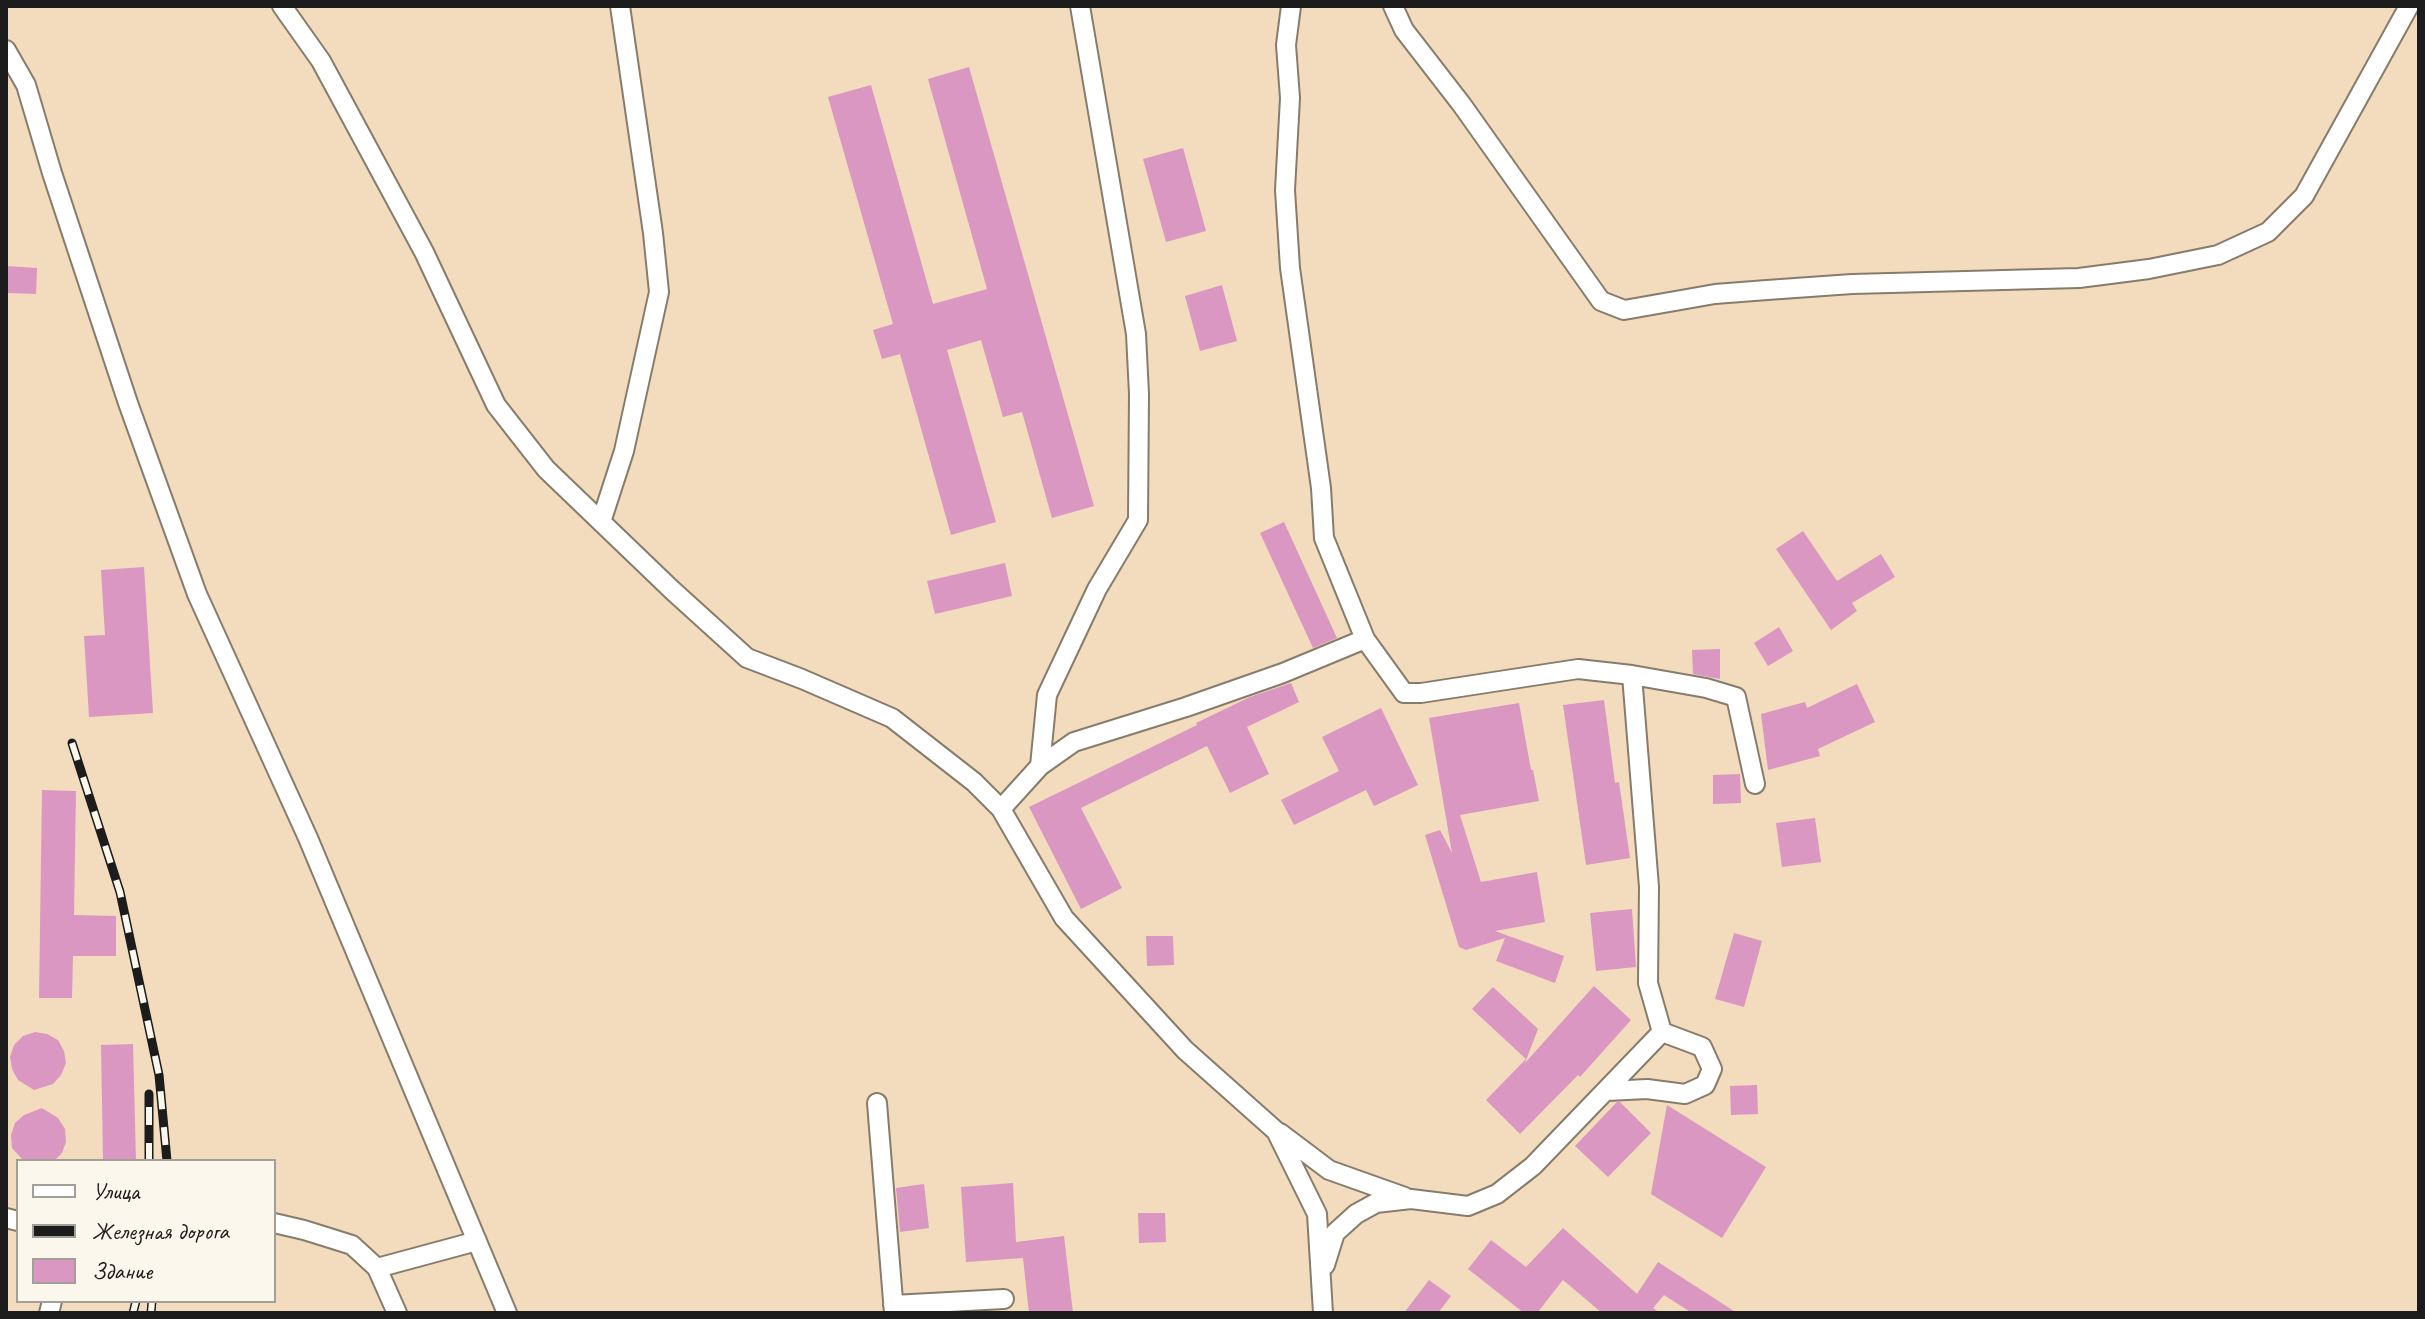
<!DOCTYPE html>
<meta charset="utf-8">
<style>
body{margin:0}
#map{position:relative;width:2425px;height:1319px;overflow:hidden;background:#f2dcbd;font-family:Caveat,sans-serif}
canvas{display:block}
.frame{position:absolute;inset:0;border:8px solid #1c1c1c;pointer-events:none}
.legend{position:absolute;left:16px;top:1159px;width:260px;height:144px;box-sizing:border-box;background:#fbf7ec;border:2px solid #a29f99;margin:0;padding:10px 14px;list-style:none;font-size:24px;color:#1c1c1c}
.legend li{display:flex;align-items:center;gap:16px;height:40px}
.legend b{width:40px;border:2px solid #a29f99}
</style>
<div id="map">
<canvas width="2425" height="1319"></canvas>
<div class="frame"></div>
<ul class="legend">
<li><b style="height:10px;background:#fff"></b>Улица</li>
<li><b style="height:10px;background:#1c1c1c"></b>Железная дорога</li>
<li><b style="height:22px;background:#d997c1"></b>Здание</li>
</ul>
</div>
<script>
const c = document.querySelector('canvas').getContext('2d');
c.lineJoin = 'round';
function paint(path, color) { c.fillStyle = color; c.fill(path, 'evenodd'); }
const shape = rows => new Path2D(rows.map(r => 'M' + r).join(''));
function strokePath(path, color, width, dash) { c.strokeStyle = color; c.lineWidth = width; c.lineCap = dash ? 'butt' : 'round'; c.setLineDash(dash || []); c.stroke(path); }
paint(shape([
 [969,67,1094,506,1052,518,1022,412,1003,417,981,340,947,350,996,522,951,535,900,354,882,359,873,330,893,324,828,97,871,85,933,304,987,289,928,79],
 [1183,148,1206,231,1166,242,1143,159],
 [6,266,37,268,36,294,6,293],
 [1222,285,1237,341,1200,351,1185,296],
 [1284,522,1337,638,1313,648,1260,533],
 [1803,531,1837,581,1881,554,1895,577,1852,603,1857,611,1831,630,1776,549],
 [1005,563,1012,596,935,614,927,581],
 [144,567,153,713,89,717,84,636,105,635,101,570],
 [1779,627,1793,651,1768,666,1754,643],
 [1720,649,1720,679,1693,674,1692,650],
 [1291,683,1299,702,1247,727,1269,774,1230,793,1207,746,1081,808,1122,888,1081,909,1029,807,1197,725,1196,723,1250,697],
 [1857,684,1875,722,1818,749,1820,756,1768,770,1761,714,1805,702,1807,708],
 [1604,700,1615,783,1619,782,1630,858,1586,865,1563,705],
 [1519,703,1531,770,1533,770,1539,801,1460,815,1481,882,1537,872,1545,922,1495,931,1564,956,1555,983,1496,961,1505,938,1466,950,1459,947,1425,835,1440,830,1452,853,1429,718],
 [1381,708,1418,785,1374,806,1366,790,1294,825,1281,800,1339,771,1322,737],
 [1740,774,1741,803,1713,804,1713,775],
 [42,790,76,791,74,915,116,916,116,956,73,956,72,998,39,998],
 [1815,818,1821,862,1782,867,1776,823],
 [1632,909,1636,967,1596,971,1590,913],
 [1734,933,1762,941,1744,1007,1715,999],
 [1146,936,1173,936,1174,965,1147,966],
 [1594,986,1631,1020,1580,1077,1578,1075,1520,1134,1486,1100,1526,1059,1472,1009,1493,987,1538,1029,1525,1063],
 [35,1032,47,1034,58,1040,64,1051,66,1063,61,1075,53,1084,34,1090,18,1080,12,1069,10,1057,14,1045,23,1036],
 [133,1044,136,1161,103,1161,101,1045],
 [1757,1085,1758,1114,1731,1115,1730,1086],
 [1617,1102,1620,1102,1651,1133,1608,1177,1575,1146],
 [1667,1105,1766,1167,1722,1238,1651,1194],
 [42,1108,58,1118,65,1129,66,1142,62,1153,54,1161,24,1161,12,1148,11,1135,15,1123,24,1115],
 [1013,1183,1016,1242,1064,1236,1073,1313,1029,1313,1023,1258,966,1262,961,1187],
 [924,1184,929,1228,900,1232,896,1188],
 [1138,1213,1165,1213,1166,1242,1139,1243],
 [1563,1228,1637,1294,1658,1262,1737,1313,1692,1313,1664,1295,1653,1308,1660,1313,1602,1313,1563,1280,1537,1313,1524,1313,1468,1269,1491,1240,1526,1267],
 [1429,1280,1451,1296,1438,1313,1404,1313]
]), '#d997c1');
const minor = shape([
 [282,6,321,61,424,252,496,405,546,469,672,590,747,658,802,679,892,718,974,782,1001,809,1064,918,1185,1050,1276,1131,1317,1214,1323,1313],
 [1291,6,1286,45,1290,98,1285,190,1290,268,1321,488,1324,538,1365,639,1404,693,1421,693,1578,669,1632,675,1706,688,1736,697,1755,784],
 [1393,6,1404,30,1462,105,1601,301,1624,310,1715,294,1767,290,1852,284,2079,278,2149,269,2218,255,2268,232,2304,196,2409,6],
 [6,50,26,85,52,173,128,403,197,594,308,838,507,1313],
 [601,522,624,451,659,292,653,233,620,6],
 [1040,766,1047,695,1097,589,1138,520,1139,394,1136,334,1080,6],
 [1001,809,1040,766,1074,742,1186,707,1283,673,1365,639],
 [1607,1091,1647,1089,1685,1094,1705,1085,1712,1069,1702,1047,1662,1032],
 [877,1103,894,1313],
 [1280,1133,1329,1170,1405,1197],
 [6,1218,18,1221],
 [274,1223,304,1230,352,1245,377,1268,397,1313],
 [1325,1265,1335,1233,1356,1214,1376,1203,1411,1199,1468,1206,1497,1194,1533,1166,1662,1032,1648,983,1649,887,1632,675],
 [377,1268,477,1241],
 [893,1305,1004,1299],
 [49,1313,52,1301]
]);
strokePath(minor, '#877c6c', 22);
strokePath(minor, '#fff', 18);
const rail = shape([
 [72,743,120,892,159,1075,167,1161],
 [149,1161,149,1094],
 [133,1313,136,1301],
 [151,1313,152,1301]
]);
strokePath(rail, '#1c1c1c', 9);
strokePath(rail, '#fbf7ec', 6, [18]);
</script>
